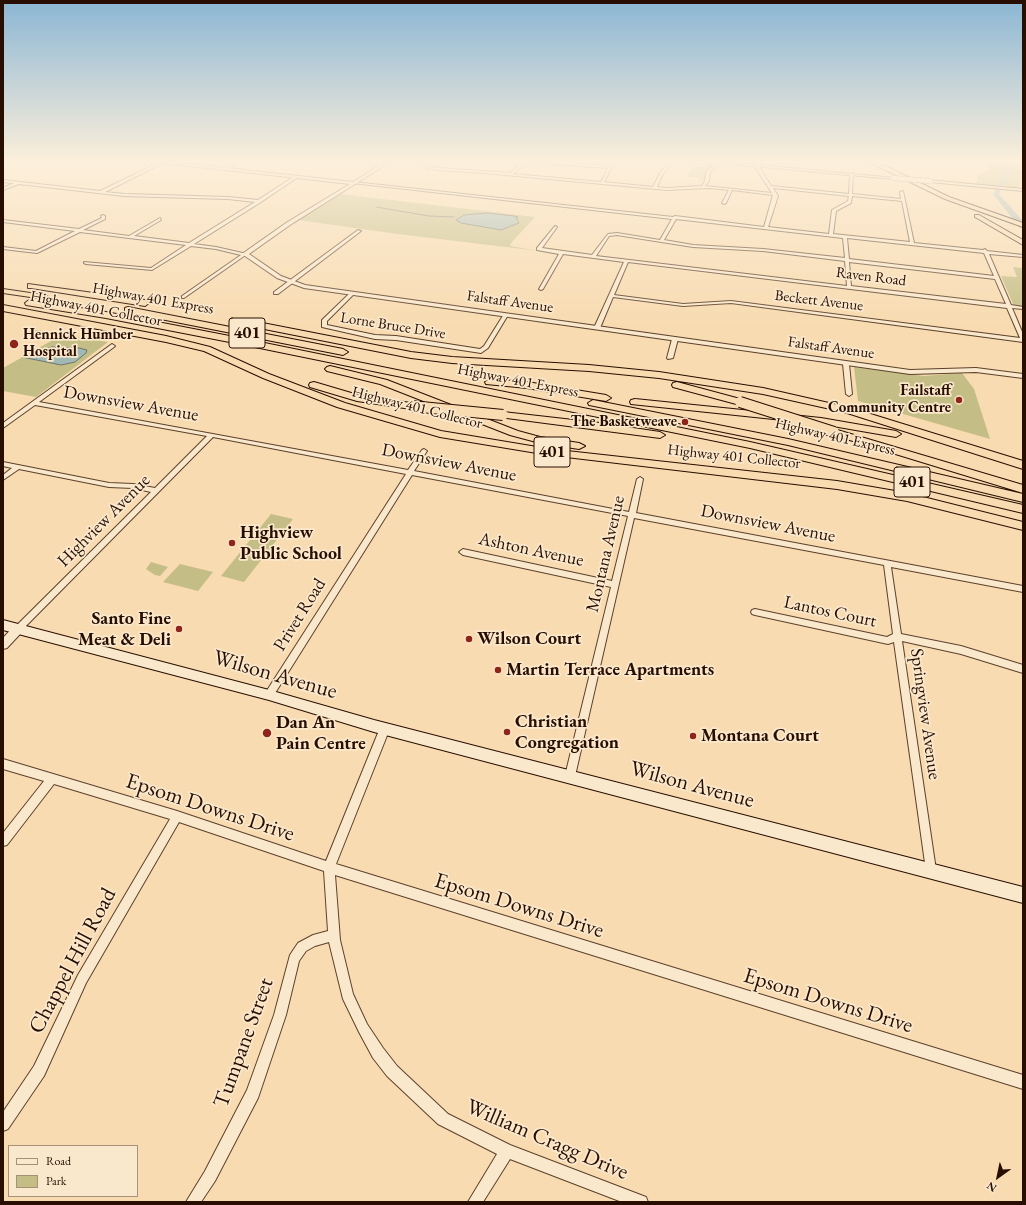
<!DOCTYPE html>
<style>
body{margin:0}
#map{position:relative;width:1026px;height:1205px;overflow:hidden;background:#f8dbb0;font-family:"EB Garamond",serif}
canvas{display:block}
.frame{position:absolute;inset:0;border:4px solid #280e00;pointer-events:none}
.legend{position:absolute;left:8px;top:1145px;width:130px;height:52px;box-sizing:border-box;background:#fae8cc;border:1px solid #a6917a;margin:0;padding:5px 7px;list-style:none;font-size:12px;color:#280e00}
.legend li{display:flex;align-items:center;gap:8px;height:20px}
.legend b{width:20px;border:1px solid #a6917a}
.north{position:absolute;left:978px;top:1157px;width:40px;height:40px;-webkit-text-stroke:3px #fae8cc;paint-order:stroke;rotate:213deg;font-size:11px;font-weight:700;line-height:16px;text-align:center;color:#280e00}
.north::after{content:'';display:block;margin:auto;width:14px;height:18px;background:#280e00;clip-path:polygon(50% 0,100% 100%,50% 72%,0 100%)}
</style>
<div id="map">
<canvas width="1026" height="1205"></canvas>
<div class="frame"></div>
<ul class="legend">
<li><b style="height:5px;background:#fae8cc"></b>Road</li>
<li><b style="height:11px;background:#c4be86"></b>Park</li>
</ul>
<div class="north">N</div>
</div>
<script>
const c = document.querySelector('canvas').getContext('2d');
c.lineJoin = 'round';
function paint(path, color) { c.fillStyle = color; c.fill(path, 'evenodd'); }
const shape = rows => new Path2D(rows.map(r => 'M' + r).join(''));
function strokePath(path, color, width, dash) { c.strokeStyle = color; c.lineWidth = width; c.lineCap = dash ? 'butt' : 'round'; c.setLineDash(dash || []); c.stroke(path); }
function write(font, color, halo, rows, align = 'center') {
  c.font = font + ' "EB Garamond",serif'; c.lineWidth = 3.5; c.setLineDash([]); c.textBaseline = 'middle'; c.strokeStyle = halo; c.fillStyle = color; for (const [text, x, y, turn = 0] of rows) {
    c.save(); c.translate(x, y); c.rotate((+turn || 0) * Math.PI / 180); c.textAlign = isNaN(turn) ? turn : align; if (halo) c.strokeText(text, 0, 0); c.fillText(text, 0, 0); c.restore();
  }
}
paint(shape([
 [987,160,1023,160,1023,177,1018,188,1006,190,976,185,978,175,989,169],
 [708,163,713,164,705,181,699,180,699,178,687,176,693,167,705,167],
 [341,194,535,217,511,243,510,246,539,251,398,234,298,220],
 [1013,267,1023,268,1023,307,1014,306,1001,276,1017,277],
 [32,329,108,342,36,397,3,391,3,368,51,341],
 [854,367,924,376,962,373,974,389,990,439,858,401],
 [271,514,293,519,244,582,221,576],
 [151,562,168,567,160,576,155,575,146,569],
 [180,564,213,572,198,591,163,582]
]), '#c4be86');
const water = shape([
 [487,213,514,216,518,217,516,218,519,223,501,230,461,223,456,220,464,215,487,213],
 [52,347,79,348,87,350,86,353,75,362,61,365,22,357,52,347]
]);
paint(water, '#a1b9b5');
strokePath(water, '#71756d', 1);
strokePath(shape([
 [1009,170,1023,173],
 [376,207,429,216,454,217]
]), '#71756d', 1);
paint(shape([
 [1011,160,1017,160,999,194,1023,221,1023,228,1020,228,993,194,1011,160]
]), '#a1b9b5');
const minor = shape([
 [239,160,243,160,226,170,223,169,239,160],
 [412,160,422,160,429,166,438,168,510,173,524,161,518,160,535,160,610,166,612,167,604,182,653,187,660,173,671,160,674,160,663,174,657,187,667,188,702,186,705,181,706,172,716,163,718,164,710,172,709,181,705,186,772,193,755,167,757,160,761,160,759,167,771,186,849,194,850,174,853,173,852,194,901,199,900,192,903,191,914,243,983,250,985,249,987,251,1023,255,1023,257,989,254,1011,305,1023,307,1023,309,1012,308,1023,334,1023,342,731,303,683,306,613,297,600,328,595,329,594,328,624,262,563,254,543,289,541,290,539,289,559,254,537,250,537,248,555,226,557,227,542,248,592,255,608,234,617,233,660,240,672,219,352,183,354,182,673,217,675,216,764,227,773,195,732,190,726,203,724,204,722,203,729,190,710,188,667,190,484,173,438,170,427,168,420,162,412,160],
 [527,162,608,168,601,182,513,174,527,162],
 [773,188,849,196,848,201,832,210,829,234,768,227,778,196,773,188],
 [852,196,902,201,910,242,833,234,836,211,851,203,852,196],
 [676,219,843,238,845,258,763,249,693,245,664,240,676,219],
 [617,235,693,247,763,251,845,261,847,286,596,256,609,236,617,235],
 [847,238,984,253,994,276,849,259,847,238],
 [628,262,1007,308,1020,338,731,301,683,304,614,295,628,262],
 [849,262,995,279,1006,304,851,286,849,262],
 [160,162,163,163,105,192,124,194,228,197,258,200,295,176,298,177,261,202,194,244,216,247,247,254,184,298,182,298,182,296,241,255,216,249,191,246,152,270,86,264,84,263,84,262,151,268,186,245,80,232,37,253,3,249,3,247,36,251,75,231,3,222,3,220,79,229,102,218,101,216,103,215,105,216,105,219,83,230,129,236,160,218,161,220,134,236,189,243,255,202,228,199,124,196,19,184,3,190,3,188,14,183,3,182,3,180,100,191,160,162],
 [358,230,361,231,278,294,274,294,274,292,358,230],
 [351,292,355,293,327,321,327,325,375,335,396,336,480,349,484,346,504,314,508,315,488,348,481,353,396,340,375,339,322,327,322,320,351,292],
 [675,337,678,339,673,358,668,359,667,358,672,339,675,337],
 [112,344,115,346,114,347,39,402,408,470,422,450,424,449,427,451,414,471,629,512,637,479,640,477,643,479,636,513,1023,586,1023,592,891,567,901,634,961,646,1023,665,1023,673,961,654,902,641,936,870,935,874,931,875,927,874,926,870,894,642,888,644,755,615,752,614,751,612,752,610,755,609,887,637,893,634,884,565,634,518,575,776,573,779,570,781,567,779,565,776,611,587,463,555,459,552,463,549,612,581,628,516,412,475,272,698,269,699,266,698,265,695,266,692,406,474,213,437,21,631,15,631,14,629,15,627,151,492,133,488,109,487,19,469,3,480,3,475,12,468,3,466,3,462,109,483,133,484,155,488,207,436,35,405,3,428,3,423,112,344],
 [846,362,849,364,852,394,849,396,846,394,843,364,846,362],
 [385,724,388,725,390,728,336,864,1023,1075,1023,1089,335,875,340,940,353,994,367,1024,383,1048,397,1066,448,1114,510,1145,646,1197,648,1202,622,1202,510,1159,483,1202,468,1202,497,1154,438,1124,387,1076,373,1058,359,1032,343,999,329,942,315,946,306,951,299,961,286,1015,258,1098,215,1181,201,1202,186,1202,205,1171,247,1090,274,1015,290,955,298,943,313,935,328,931,324,871,179,822,86,983,44,1076,8,1129,3,1131,3,1112,34,1066,78,975,170,819,54,784,7,845,3,846,3,833,44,781,3,769,3,759,177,811,326,861,380,728,382,725,385,724]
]);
const tertiary = shape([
 [137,160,153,160,353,182,388,160,393,160,290,225,249,254,281,276,305,285,910,370,976,368,1023,374,1023,378,976,372,910,374,304,288,277,278,242,254,286,223,350,184,137,160],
 [687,160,706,160,895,178,893,179,687,160],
 [928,180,1023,189,1023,191,930,182,928,180],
 [18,625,22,626,23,629,22,632,7,648,3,649,3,638,14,626,18,625]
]);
const secondary = shape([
 [3,620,269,690,374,720,1023,887,1023,903,374,732,269,700,3,630,3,620]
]);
const motorway = shape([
 [865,160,873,160,949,197,1023,223,1023,227,945,199,865,160],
 [975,215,979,215,1023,240,1023,245,975,217,975,215],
 [28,284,145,300,149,303,145,306,31,288,28,288,28,284],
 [3,289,44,295,48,297,44,299,3,293,3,289],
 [29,300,106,312,245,339,750,442,1023,505,1023,513,750,448,245,345,106,318,26,305,25,303,29,300],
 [3,305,166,336,210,347,269,374,345,403,441,431,549,449,837,481,907,493,1023,522,1023,530,907,501,837,489,549,455,440,437,337,407,263,378,204,351,166,342,3,311,3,305],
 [128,307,343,349,348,352,343,355,125,312,125,308,128,307],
 [242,319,411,352,452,357,589,365,659,372,763,388,851,408,1023,461,1023,469,844,412,763,394,659,378,589,371,452,363,411,358,239,324,239,320,242,319],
 [330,366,387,380,518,431,540,437,579,443,585,446,579,449,540,443,510,435,380,384,327,371,325,369,327,367,330,366],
 [490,379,527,382,606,395,611,398,606,401,527,388,486,384,485,382,490,379],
 [314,382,358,395,411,403,416,406,411,409,357,401,310,387,309,385,310,383,314,382],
 [677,382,744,400,745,402,740,405,673,387,672,385,673,383,677,382],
 [635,399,821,418,896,431,901,434,896,437,821,424,631,404,630,402,631,400,635,399],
 [593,400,788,439,1023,494,1023,502,788,445,589,405,588,403,593,400],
 [503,412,600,423,660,432,665,435,660,438,499,417,498,415,499,413,503,412],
 [834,429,1023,485,1023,493,830,434,829,432,830,430,834,429]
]);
strokePath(minor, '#5c412c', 2);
strokePath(tertiary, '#5c412c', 2);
strokePath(secondary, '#280e00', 2);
strokePath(motorway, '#280e00', 2);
paint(minor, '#fae8cc');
paint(tertiary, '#fae8cc');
paint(secondary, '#fae8cc');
paint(motorway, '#f8dbb0');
const tertiaryBridge = shape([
 [893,178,930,181]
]);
const motorwayBridge = shape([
 [740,402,834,432],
 [411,406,503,415]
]);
strokePath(tertiaryBridge, '#5c412c', 5.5, []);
strokePath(motorwayBridge, '#280e00', 12, []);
strokePath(tertiaryBridge, '#fae8cc', 4.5);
strokePath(motorwayBridge, '#f8dbb0', 10);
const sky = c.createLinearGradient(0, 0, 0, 329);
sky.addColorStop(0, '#8bb6d4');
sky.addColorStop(0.49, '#fcefdb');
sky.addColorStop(1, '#fcefdb00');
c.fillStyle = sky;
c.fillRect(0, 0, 1026, 329);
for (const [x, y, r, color] of [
 [14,344,5,"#8f2418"],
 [959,400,4,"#8f2418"],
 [685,422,4,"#8f2418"],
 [232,543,4,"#8f2418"],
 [179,629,4,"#8f2418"],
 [469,639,4,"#8f2418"],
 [498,670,4,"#8f2418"],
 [507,732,4,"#8f2418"],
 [267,733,5,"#8f2418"],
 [693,736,4,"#8f2418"]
]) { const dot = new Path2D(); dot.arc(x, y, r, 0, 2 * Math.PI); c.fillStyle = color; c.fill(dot); strokePath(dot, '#fae8cc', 1.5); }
write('15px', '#280e00', '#fae8cc', [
 ["Raven Road",871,277,7],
 ["Highway 401 Express",153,299,10],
 ["Beckett Avenue",819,301,7],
 ["Falstaff Avenue",510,302,8],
 ["Highway 401 Collector",96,309,11],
 ["Lorne Bruce Drive",393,326,9],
 ["Falstaff Avenue",831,348,8],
 ["Highway 401 Express",518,381,11],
 ["Highway 401 Collector",417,408,14],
 ["Highway 401 Express",835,437,13],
 ["Highway 401 Collector",734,457,6]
]);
write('bold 15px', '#280e00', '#fae8cc', [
 ["Hennick Humber",23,335,"left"],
 ["Hospital",23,352,"left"],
 ["Failstaff",951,391],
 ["Community Centre",951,408],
 ["The Basketweave",677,422]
], 'right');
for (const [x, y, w] of [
 [247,333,36],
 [552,452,36],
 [912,482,36]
]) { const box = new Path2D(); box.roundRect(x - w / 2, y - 15, w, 30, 3); c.fillStyle = '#fae8cc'; c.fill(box); strokePath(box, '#280e00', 1); }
write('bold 17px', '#280e00', null, [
 ["401",247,333],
 ["401",552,452],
 ["401",912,482]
]);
write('18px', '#280e00', '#fae8cc', [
 ["Downsview Avenue",131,404,10],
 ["Downsview Avenue",449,463,11],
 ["Highview Avenue",104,521,-45],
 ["Downsview Avenue",768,524,11],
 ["Ashton Avenue",531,550,12],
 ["Montana Avenue",606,554,-77],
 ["Lantos Court",830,612,12],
 ["Privet Road",300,615,-58],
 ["Springview Avenue",925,714,82]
]);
write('bold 18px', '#280e00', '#fae8cc', [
 ["Highview",240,533],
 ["Public School",240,554],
 ["Santo Fine",171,619,"right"],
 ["Meat & Deli",171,640,"right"],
 ["Wilson Court",477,639],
 ["Martin Terrace Apartments",506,670],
 ["Christian",515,722],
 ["Congregation",515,743],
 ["Dan An",276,723],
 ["Pain Centre",276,744],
 ["Montana Court",701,736]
], 'left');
write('22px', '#280e00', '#fae8cc', [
 ["Wilson Avenue",275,675,16],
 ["Wilson Avenue",692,785,15],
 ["Epsom Downs Drive",210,808,18],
 ["Epsom Downs Drive",519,906,17],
 ["Chappel Hill Road",73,961,-62],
 ["Epsom Downs Drive",828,1001,17],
 ["Tumpane Street",244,1043,-70],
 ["William Cragg Drive",547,1140,23]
]);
</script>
